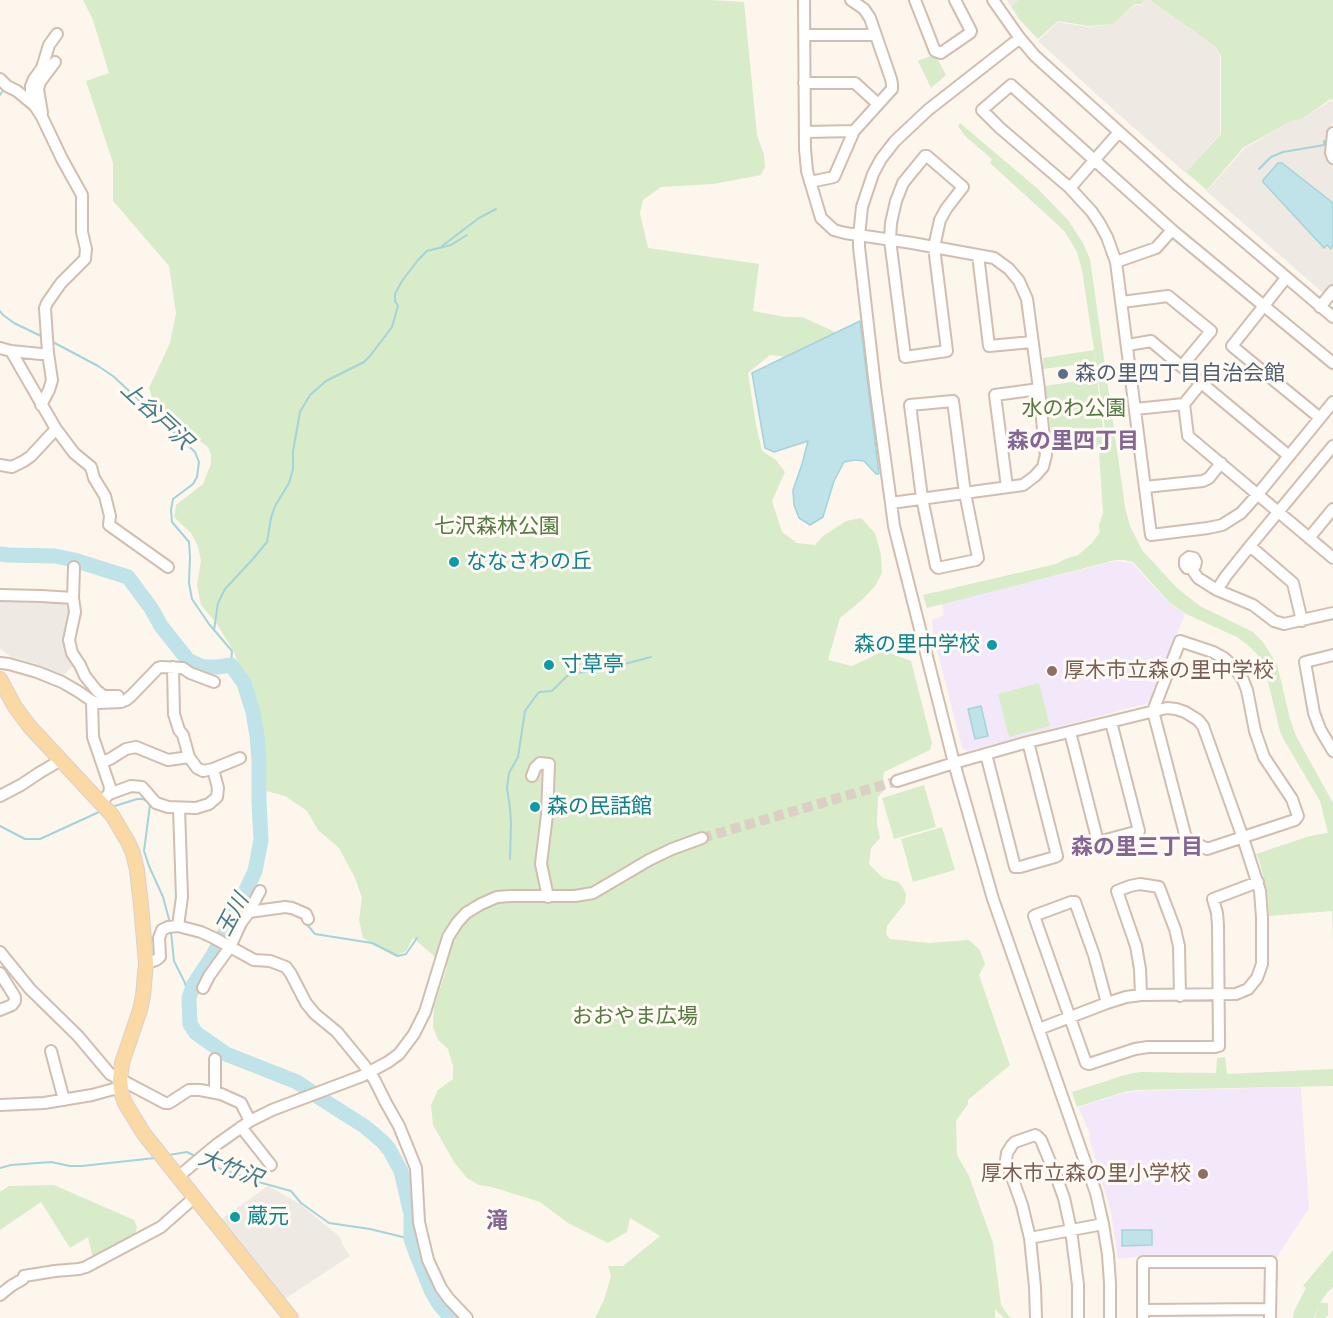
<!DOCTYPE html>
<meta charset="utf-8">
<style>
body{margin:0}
canvas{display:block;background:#fdf6ec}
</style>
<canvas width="1333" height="1318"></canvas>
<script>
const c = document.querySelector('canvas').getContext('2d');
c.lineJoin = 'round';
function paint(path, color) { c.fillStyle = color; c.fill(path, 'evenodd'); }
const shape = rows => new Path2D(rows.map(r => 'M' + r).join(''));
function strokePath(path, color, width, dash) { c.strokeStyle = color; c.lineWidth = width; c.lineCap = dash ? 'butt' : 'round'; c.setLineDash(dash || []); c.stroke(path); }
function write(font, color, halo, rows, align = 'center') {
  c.font = font + ' "Open Sans","Noto Sans JP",sans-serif'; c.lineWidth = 6; c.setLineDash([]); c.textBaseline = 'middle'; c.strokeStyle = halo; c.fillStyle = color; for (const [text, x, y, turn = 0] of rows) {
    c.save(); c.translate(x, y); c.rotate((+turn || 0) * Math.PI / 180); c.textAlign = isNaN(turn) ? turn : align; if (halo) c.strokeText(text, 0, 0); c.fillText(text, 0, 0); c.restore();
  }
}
paint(shape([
 [1007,0,1018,0,1010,6,1038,41,1058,22,1088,27,1113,24,1135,5,1141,5,1145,0,1150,0,1215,46,1220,56,1220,134,1185,173,1207,191,1244,149,1291,121,1302,119,1330,101,1333,101,1333,121,1327,138,1327,152,1333,165,1333,300,1330,293,1322,292,1125,120,1038,41,1010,6],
 [0,598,68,600,76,663,61,677,37,664,10,656,0,648],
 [268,1186,300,1204,340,1237,342,1244,350,1256,283,1300,220,1220]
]), '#efe9e4');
paint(shape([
 [1116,561,1132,563,1168,602,1185,614,1149,703,967,751,962,748,934,638,932,620,944,615,942,603],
 [1301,1087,1309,1208,1277,1257,1142,1256,1118,1259,1111,1212,1090,1141,1089,1132,1079,1109,1077,1108,1124,1093,1137,1091]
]), '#f3e8fa');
paint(shape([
 [83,0,710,0,744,2,757,135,764,155,765,167,761,175,713,184,661,187,643,200,640,213,648,248,759,264,753,311,786,317,802,317,851,339,814,434,794,358,770,355,748,373,756,425,762,451,776,460,785,472,772,501,782,532,797,543,815,545,823,536,846,521,861,518,875,533,881,555,882,573,875,586,863,599,840,618,828,660,852,666,884,651,911,661,932,743,930,750,884,772,883,779,886,788,878,797,877,824,880,838,871,848,869,864,883,878,898,882,902,886,906,894,905,903,887,926,886,934,890,939,928,943,969,940,980,950,985,964,979,975,1010,1065,968,1100,968,1104,956,1121,957,1155,969,1176,993,1243,1001,1305,1010,1318,1004,1318,995,1309,995,1318,595,1318,604,1300,611,1276,608,1266,623,1266,660,1236,630,1218,627,1232,608,1243,568,1223,540,1202,492,1187,479,1185,467,1178,454,1162,433,1125,431,1105,438,1090,453,1079,453,1066,448,1049,438,1040,433,1027,434,1007,447,967,413,938,406,951,394,956,363,938,359,920,362,898,355,878,339,848,318,830,307,811,285,796,266,791,261,776,256,720,250,689,242,673,234,652,217,624,201,605,197,585,201,561,198,546,191,533,174,517,176,505,203,484,211,464,211,455,208,447,156,410,149,388,170,343,176,313,169,266,113,201,113,163,86,81,109,73,93,20],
 [1018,0,1145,0,1141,4,1135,4,1113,24,1088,26,1058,21,1038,39,1019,19,1011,6],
 [1150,0,1333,0,1333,99,1329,100,1302,119,1291,121,1243,148,1207,190,1186,172,1221,134,1221,56,1215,46],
 [933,55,937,58,946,75,931,88,918,61],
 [960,123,1038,189,1068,220,1083,243,1090,259,1125,507,1130,526,1142,550,1177,588,1200,606,1253,632,1263,642,1277,664,1290,719,1296,736,1333,803,1333,942,1332,911,1269,916,1267,891,1259,860,1256,854,1310,836,1328,833,1320,801,1284,740,1280,731,1270,690,1264,668,1259,656,1250,647,1237,637,1186,614,1169,602,1133,562,1124,560,1116,560,927,608,923,595,1056,564,1065,559,1078,555,1092,543,1100,532,1099,525,1103,513,1099,451,1109,449,1106,436,1094,350,1105,447,1054,452,1045,386,1078,381,1075,365,1043,369,1043,358,1094,350,1082,270,1077,252,1065,232,1059,226,990,163,992,159,965,136,958,126],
 [1039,683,1050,726,1009,737,998,694],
 [924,785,936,827,894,839,882,798],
 [942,827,955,870,913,882,901,839],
 [1225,1057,1227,1074,1333,1069,1333,1086,1136,1090,1124,1092,1077,1107,1072,1092,1128,1074,1140,1072,1216,1073,1217,1058],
 [54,1185,134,1220,137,1227,135,1236,93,1259,88,1237,70,1248,41,1202,0,1230,0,1192,9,1186],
 [1333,1250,1333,1287,1326,1294,1320,1303,1328,1303,1328,1316,1326,1316,1326,1318,1315,1318,1319,1306,1314,1318,1293,1318,1294,1311,1306,1288,1303,1286]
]), '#d8ecc9');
const water = shape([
 [1278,163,1282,163,1333,203,1333,244,1331,249,1327,245,1324,248,1263,182,1263,180,1278,163],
 [860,321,879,474,876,474,864,461,855,460,844,462,834,481,823,517,810,525,799,518,794,505,793,490,802,464,808,441,774,452,765,448,752,373,860,321],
 [981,706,988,736,975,739,968,709,981,706],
 [1122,1230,1152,1230,1152,1245,1122,1246,1122,1230]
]);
paint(water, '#bfe3e8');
strokePath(water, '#a5d3da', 1.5);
strokePath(shape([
 [0,95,2,92],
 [1259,169,1271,157,1283,152,1324,145,1324,141],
 [442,246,479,218,496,209],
 [0,311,3,315,14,323,43,337],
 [51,341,98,366,113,376,195,452,199,462,197,477,193,484,173,499,171,510,172,522,189,542,190,557,189,583,192,599,209,624,232,651,231,665],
 [214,630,218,603,225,589,252,560,267,542,271,518,275,506,289,483,293,469,293,451,300,412,310,395,326,381,364,362,370,356,392,327,398,306,395,301,395,294,402,281,418,260,427,251,451,245,467,235],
 [115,806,137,799,143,799,147,801,150,805,144,851,149,866,163,897,170,923],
 [0,826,25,839,40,839,99,812],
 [510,859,511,824,510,808,507,788,509,773,518,757,525,711,538,693,540,692,552,691,567,676,577,673,606,669,651,657],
 [305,922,315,934,372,943,398,956,406,954,417,938],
 [171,932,174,961,185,983,189,998],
 [169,1155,187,1152,195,1156],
 [202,1161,212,1166,262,1183,291,1191,301,1203,329,1223,370,1229,411,1239],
 [0,1168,11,1165,51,1162,70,1166,82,1166,155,1158]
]), '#a5d3da', 2);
strokePath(shape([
 [0,554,8,555,55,556,74,560,128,577,151,608,161,626,188,660,203,667,218,667,231,665,244,683,253,712,257,736,259,760,259,802,261,840,255,871,236,912,213,955,194,984,189,998,190,1024,196,1033,226,1054,297,1082,323,1100,364,1126,382,1141,389,1149,401,1171,411,1214,411,1239,416,1253,431,1290,439,1304,451,1318]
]), '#bfe3e8', 15);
strokePath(shape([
 [702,838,897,781]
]), '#dcd0c4', 10, [10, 5]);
const minor = shape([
 [804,0,805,149,807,171,821,218,834,230,845,233,912,243,994,258,1009,269,1019,281,1027,299,1039,389,1045,449,1046,455,1043,467,1035,476,1023,485,891,503],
 [915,0,935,51,941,53,970,33,971,31,955,0],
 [993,0,1019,37,1035,56,1179,186,1333,317],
 [805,35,875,35],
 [1020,38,928,110,895,141,881,159,873,174,862,207,859,236,859,247,875,386,891,503,894,526,902,558,954,763,993,899,1096,1193,1103,1224,1108,1255,1110,1283,1110,1318],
 [0,79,7,86,17,91,35,106,42,117,62,159,82,195,82,232,86,249,85,259,61,283,47,303,45,308,48,353,52,380,49,390,41,405],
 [804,83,855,83,878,104],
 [31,102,31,86,34,79,42,68,49,45,57,34],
 [42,113,38,89,40,82,55,62],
 [805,132,854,131],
 [1119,132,1070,188,1092,212,1100,224,1107,237,1116,262,1151,535,1208,528,1222,525,1241,513,1258,494,1320,418,1232,346,1286,278],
 [1333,133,1331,153,1333,158],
 [925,156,927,156,963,187,946,209,940,220,934,247,947,351,905,357,890,240,891,223,896,201,903,183,925,156],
 [810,182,834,177,854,131,892,89,892,84,891,79,870,18,864,9,851,0],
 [1070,188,1000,128,982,110,1011,85,1172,230,1333,363],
 [978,255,989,346,1032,342],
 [1116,262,1156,248,1172,230],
 [1122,302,1168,296,1211,331,1182,366],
 [1320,307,1333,291],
 [1128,345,1151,341,1289,456],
 [0,348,11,351,41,354,48,353],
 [11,351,56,429,74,453,91,467,94,478,105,496,110,516,109,525,168,567],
 [1201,383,1184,404,1188,436,1333,558],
 [953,401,965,493,978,558,976,560,938,568,936,566,922,498,910,405,953,401],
 [1135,409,1184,404],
 [1320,418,1333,402],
 [0,465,12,467,24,461,31,456,56,429],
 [1007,487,995,395,1039,389],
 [1145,487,1203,481,1209,478,1221,463],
 [1309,538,1333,509],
 [1250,546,1293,583,1302,621],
 [1191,568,1195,566,1196,562,1194,558,1189,557,1185,560,1185,565,1187,568,1191,568,1198,578,1217,590,1253,605,1274,621,1284,624,1333,613],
 [1217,590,1226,576,1250,546,1333,446],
 [0,595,41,596,73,598,75,612,69,640,72,653,80,665,85,676,97,691,104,696,118,696],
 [73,598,74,567],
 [1180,641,1213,652,1224,658,1235,668,1243,680,1247,690,1255,731,1264,757,1292,799,1298,816,1295,820,1207,849,1186,838,1153,711,1180,641],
 [1333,655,1305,662,1314,713,1320,729,1333,751],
 [0,663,9,664,37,672,62,682,79,692,92,701,99,703,121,702,126,700,131,696,158,668,161,667,183,668,190,673,214,682],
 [173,667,174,714,179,730,183,735,189,757],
 [92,701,93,737,110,787,109,794,105,798],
 [1070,732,1098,842,1139,831,1111,722],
 [986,754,1015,867,1020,867,1055,857,1057,856,1028,742],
 [102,762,110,759,126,749,136,747,168,760,189,757,197,768,203,771,213,769,240,758],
 [532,776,535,768,540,763,549,764,547,815,541,864,548,897],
 [897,781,954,763,1028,742,1167,708,1176,709,1185,712,1198,720,1203,726,1243,838,1260,891,1262,917,1262,964,1257,978,1248,989,1236,994,1141,995,1126,997,1107,1003,1039,1029],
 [109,794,131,786,142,787,156,803,168,807,196,808,209,804,217,797,218,788,213,769],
 [0,796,21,785,39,773,61,760],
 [249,912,285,907,292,908,306,914,308,919],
 [178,926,182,897,179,808],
 [0,952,30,989,78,1036,110,1074,165,1103,169,1103,189,1090,200,1090,221,1094,241,1103,250,1121],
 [146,963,156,960,160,957,159,938,162,930,168,927,178,926,201,932,214,938,254,960,270,961,286,967,291,974,306,1003,315,1014,337,1032,364,1065,374,1079,386,1103,399,1126,416,1168,419,1222,428,1260,441,1288,449,1299,467,1318],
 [0,973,15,997,15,1001,12,1005,0,1010],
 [203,988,209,976,230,947,241,923,249,912,260,891],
 [1141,995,1140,969,1136,946,1117,891,1130,886,1140,884,1159,887,1175,929,1179,946,1180,996],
 [1107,1003,1094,955,1075,902,1071,902,1036,915,1034,916,1086,1063,1089,1064,1135,1049,1148,1047,1215,1047,1219,1046,1218,925,1217,913,1213,899,1258,882],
 [51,1051,64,1100],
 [215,1093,215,1059],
 [0,1105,44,1103,92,1095,121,1087],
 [241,1127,271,1165],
 [179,1176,216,1145,250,1121,272,1110,362,1076,388,1062,399,1054,414,1034,425,1012,448,937,457,923,466,913,481,904,497,897,510,896,575,896,593,893,649,860,672,849,702,838],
 [1030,1238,1103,1224],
 [0,1295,11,1286,23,1279,24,1276,55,1271,79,1269,86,1267,161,1227,195,1197],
 [1143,1310,1270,1309],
 [1036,1318,1035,1287,1030,1238,1022,1205,1006,1160,1007,1153,1012,1145,1015,1142,1035,1135,1037,1136,1041,1140,1056,1176,1064,1198,1071,1230,1078,1285,1078,1318],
 [1143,1318,1143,1262,1271,1262,1270,1318]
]);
const major = shape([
 [0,679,15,707,30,727,112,815,128,842,133,853,137,870,141,905,146,963,143,996,140,1010,122,1063,120,1080,122,1095,125,1103,144,1134,291,1318]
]);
strokePath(minor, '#d1beb0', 14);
strokePath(major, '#dad1cd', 16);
strokePath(minor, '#fff', 10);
strokePath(major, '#fbd9a5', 14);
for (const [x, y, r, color] of [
 [1063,374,6,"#5c6f8a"],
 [454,562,6,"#0f9aa8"],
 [992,645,6,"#0f9aa8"],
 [549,665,6,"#0f9aa8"],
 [1052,671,6,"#8d6e63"],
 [535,807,6,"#0f9aa8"],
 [1203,1174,6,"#8d6e63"],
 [235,1217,6,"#0f9aa8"]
]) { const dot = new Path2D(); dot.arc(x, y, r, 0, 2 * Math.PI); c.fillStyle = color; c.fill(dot); strokePath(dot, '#fffaf3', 2); }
write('21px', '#4e5e75', '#fffaf3', [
 ["森の里四丁目自治会館",1075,374]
], 'left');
write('21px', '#537a41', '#fffaf3', [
 ["水のわ公園",1074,409],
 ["七沢森林公園",497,527],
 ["おおやま広場",635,1017]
]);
write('21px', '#0d838f', '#fffaf3', [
 ["ななさわの丘",466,562],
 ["森の里中学校",980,645,"right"],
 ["寸草亭",561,665],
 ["森の民話館",547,807],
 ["蔵元",247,1217]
], 'left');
write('21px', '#785e54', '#fffaf3', [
 ["厚木市立森の里中学校",1064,671],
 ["厚木市立森の里小学校",1191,1174,"right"]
], 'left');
write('italic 22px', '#437c86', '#fffaf3', [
 ["上谷戸沢",156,416,43],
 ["玉川",233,915,-62],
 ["大竹沢",230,1169,21]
]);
write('bold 22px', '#846695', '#fffaf3', [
 ["森の里四丁目",1073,442],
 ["森の里三丁目",1137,848],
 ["滝",497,1222]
]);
</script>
